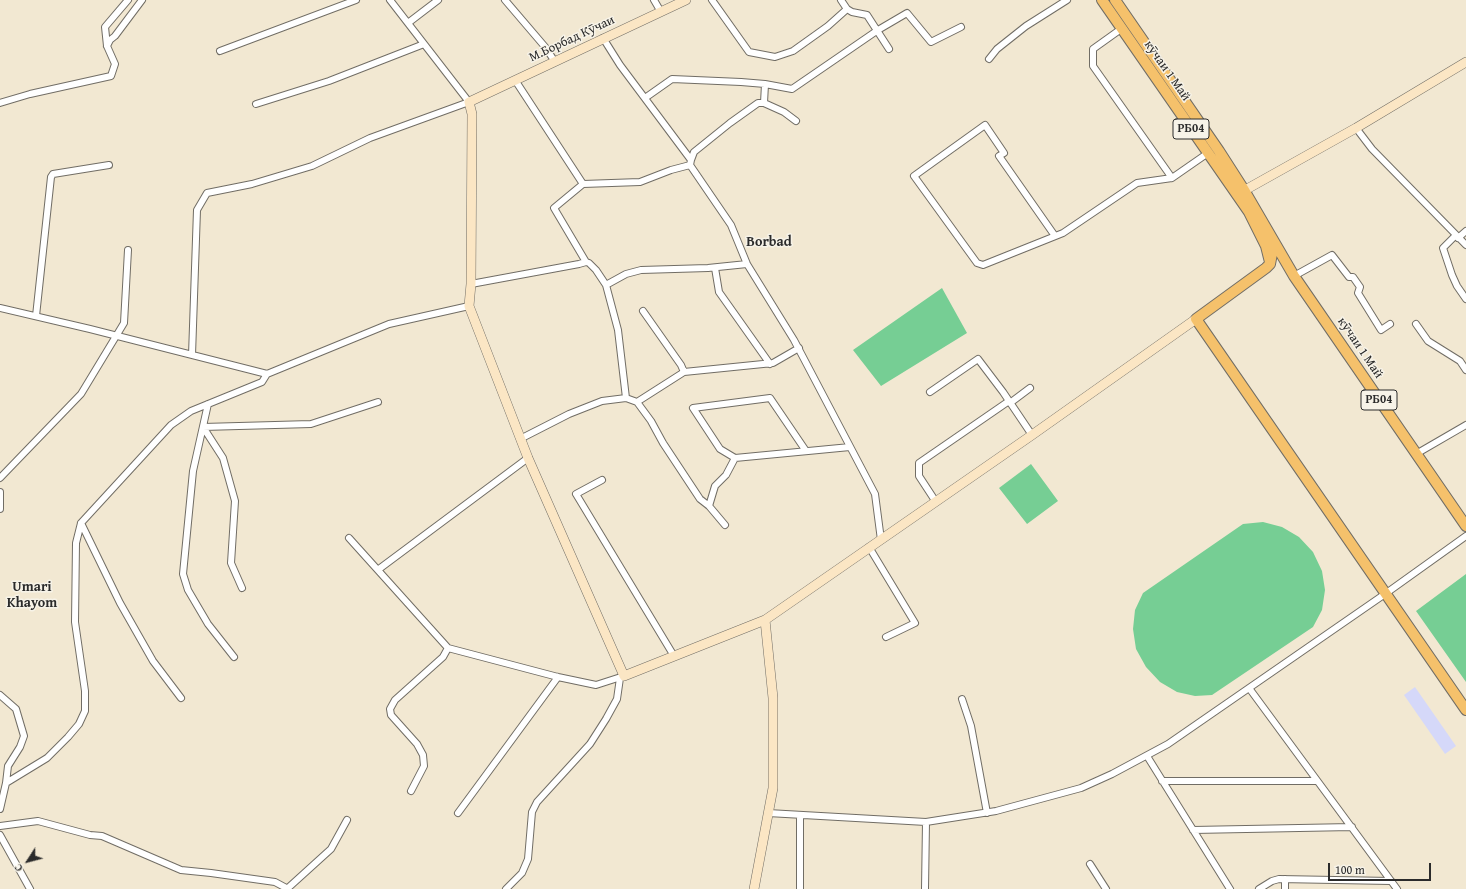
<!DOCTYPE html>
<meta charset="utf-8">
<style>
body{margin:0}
#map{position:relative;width:1466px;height:889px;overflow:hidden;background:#f2e8d2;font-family:"Gentium Book Plus",serif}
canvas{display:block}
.north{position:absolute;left:8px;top:841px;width:40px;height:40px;-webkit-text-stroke:3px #f7f3e8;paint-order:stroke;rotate:234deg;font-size:11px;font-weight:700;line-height:16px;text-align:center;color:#2b2b2b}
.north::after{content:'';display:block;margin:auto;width:14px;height:18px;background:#2b2b2b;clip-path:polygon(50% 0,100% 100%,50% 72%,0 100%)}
.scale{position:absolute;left:1328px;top:863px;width:103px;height:18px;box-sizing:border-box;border:2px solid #2b2b2b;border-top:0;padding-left:5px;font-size:12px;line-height:14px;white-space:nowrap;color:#2b2b2b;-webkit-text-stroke:3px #f7f3e8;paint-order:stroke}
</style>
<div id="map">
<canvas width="1466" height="889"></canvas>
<div class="north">С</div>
<div class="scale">100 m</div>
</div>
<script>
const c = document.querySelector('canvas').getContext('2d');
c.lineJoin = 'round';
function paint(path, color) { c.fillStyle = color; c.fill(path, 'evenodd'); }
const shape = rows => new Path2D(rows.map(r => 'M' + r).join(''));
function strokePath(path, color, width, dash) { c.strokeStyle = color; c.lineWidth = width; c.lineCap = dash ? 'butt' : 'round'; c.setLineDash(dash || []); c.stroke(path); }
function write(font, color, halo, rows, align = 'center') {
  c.font = font + ' "Gentium Book Plus",serif'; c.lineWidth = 3; c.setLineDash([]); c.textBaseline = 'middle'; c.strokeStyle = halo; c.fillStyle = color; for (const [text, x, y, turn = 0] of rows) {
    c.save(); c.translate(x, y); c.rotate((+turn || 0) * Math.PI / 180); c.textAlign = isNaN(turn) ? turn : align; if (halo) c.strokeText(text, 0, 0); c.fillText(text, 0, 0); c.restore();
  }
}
paint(shape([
 [1415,687,1456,746,1445,754,1404,695]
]), '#d5d8f9');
paint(shape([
 [942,288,967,333,881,386,853,350],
 [1031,464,1058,501,1027,524,999,488],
 [1263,522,1282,527,1299,537,1313,552,1322,571,1325,590,1322,610,1313,627,1212,695,1195,696,1177,692,1160,682,1146,667,1136,649,1133,629,1135,610,1143,593,1243,524],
 [1466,574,1466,682,1416,611]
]), '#76ce94');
const street = shape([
 [505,0,546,48,555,62],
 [654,0,661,12],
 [712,0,749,52,775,57,793,51,828,26,847,9,841,0],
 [847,9,852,12,867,15,889,49],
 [408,23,438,0],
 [1121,29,1093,49,1093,66,1172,178],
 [603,38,620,65,691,160,690,165,731,225,747,264,794,340,875,494,881,540],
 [107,46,110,40,115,36,142,0],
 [220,51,356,0],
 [989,59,997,49,1026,26,1067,0],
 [515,80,583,184,554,208,586,262,589,263,596,270,606,285,618,330,626,398,602,401,569,414,520,439],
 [645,98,672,79,741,82,765,84,792,89,878,30,907,13,931,42,961,27],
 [0,103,30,94,111,76,115,64,107,46,105,27,128,0],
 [764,103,765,84],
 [256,104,329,81,424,44],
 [1356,128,1372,149,1466,245],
 [691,160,694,152,730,123,758,103,764,103,784,112,796,121],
 [583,184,640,182,671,170,690,165],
 [1456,235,1443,248,1452,275,1457,286,1466,299],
 [1055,236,999,156,1004,153,985,125,914,176,977,263,983,265,1063,233,1137,183,1172,178,1208,153],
 [1458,238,1466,231],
 [715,268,719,292,770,364],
 [1294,276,1332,255,1349,277,1353,277,1360,287,1358,293,1381,330,1390,324],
 [471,284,579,264,586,262],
 [606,285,626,274,641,270,708,268,747,264],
 [0,308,90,329,267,374,389,324,469,306],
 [643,311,681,365,684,372],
 [36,316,51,177,53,174,109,165],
 [1416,324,1428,341,1460,361,1466,370],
 [192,355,197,210,207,193,252,184,312,166,370,138,469,102,390,0],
 [930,392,978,359,1003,392,1032,435],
 [626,398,637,402,651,421,663,443,700,499,709,506,725,525],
 [637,402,684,372,773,363,799,348],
 [1010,403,1030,388],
 [208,404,193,471,183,574,188,590,208,624,234,657],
 [203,427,311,424,378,402],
 [203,427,223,458,235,501,231,563,242,588],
 [1416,454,1466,425],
 [735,458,720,449,693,408,770,398,806,451],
 [0,478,81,394,124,323,128,250],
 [602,480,576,494,674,656],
 [0,492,0,509],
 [936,502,919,476,919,463,1009,401],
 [709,506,715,486,726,475,735,458,850,447],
 [81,523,120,603,153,661,181,698],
 [349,538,448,648,558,677,596,685,624,676],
 [869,547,915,623,886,637],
 [379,569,528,458],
 [1249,688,1397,889],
 [0,695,16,709,24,736,20,747,8,766,6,783],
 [962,699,971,726,987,813],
 [1147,756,1230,889],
 [1162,781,1317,781],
 [411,791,424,766,423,755,417,744,391,715,390,709,395,700,443,657,448,648],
 [0,809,6,783,47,758,68,737,79,724,85,711,85,691,75,622,76,543,81,523,171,425,191,411,262,382,267,374],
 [458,813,558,677],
 [768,813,926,822,996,811,1081,788,1112,774,1168,744,1385,594,1466,536],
 [800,815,800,889],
 [0,826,38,821,90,835,102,836,181,870,211,873,275,882,288,889],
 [1193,830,1352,827],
 [0,835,30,889],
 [1090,864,1106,889],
 [1285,879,1285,889],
 [288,888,331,849,347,820],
 [506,889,522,873,528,859,532,812,537,802,590,744,606,719,617,699,620,678],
 [925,889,926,822],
 [1259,889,1272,881,1279,879,1391,881]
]);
const secondary = shape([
 [686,0,469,102,472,114,471,284,469,306,528,458,624,676,765,620],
 [1238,194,1356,128,1466,62],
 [754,889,773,788,773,698,765,620,1032,435,1196,319]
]);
const primary = shape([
 [1102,0,1249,212,1266,246,1270,262],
 [1115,0,1219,151,1244,190,1294,276,1466,526],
 [1274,243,1270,264,1266,268,1196,319,1466,710]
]);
strokePath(street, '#716d65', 8);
strokePath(secondary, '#716d65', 10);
strokePath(primary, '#716d65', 12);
strokePath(street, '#fff', 6);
strokePath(secondary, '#fbe6c4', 9);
strokePath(primary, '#f5c16b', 10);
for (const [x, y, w] of [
 [1191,129,36],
 [1379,400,36]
]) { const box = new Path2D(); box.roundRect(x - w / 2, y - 10, w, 20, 3); c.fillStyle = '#f7f3e8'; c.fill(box); strokePath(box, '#2b2b2b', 1); }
write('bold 12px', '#2b2b2b', null, [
 ["РБ04",1191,129],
 ["РБ04",1379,400]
]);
write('13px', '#2b2b2b', '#f7f3e8', [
 ["М.Борбад Кӯчаи",572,39,-25],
 ["кӯчаи 1 Май",1167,71,55],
 ["кӯчаи 1 Май",1360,348,56]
]);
write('bold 14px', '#2b2b2b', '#f7f3e8', [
 ["Borbad",769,242],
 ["Umari",32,587],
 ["Khayom",32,603]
]);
</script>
